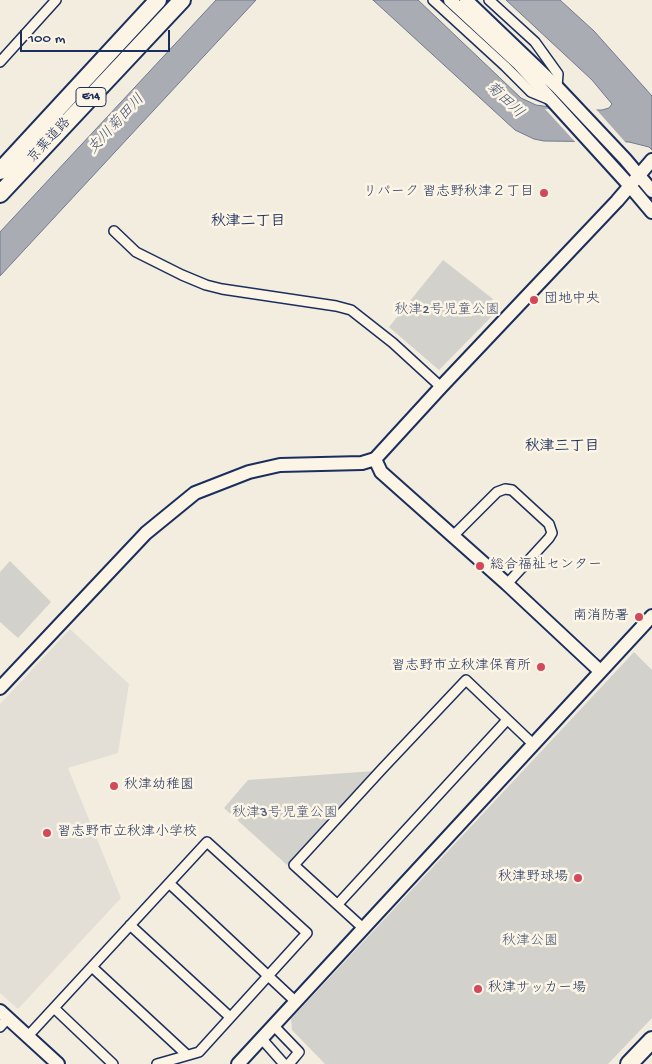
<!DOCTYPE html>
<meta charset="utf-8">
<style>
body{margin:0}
#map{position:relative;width:652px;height:1064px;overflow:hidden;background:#f3ede0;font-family:"Gochi Hand",sans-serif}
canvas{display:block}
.scale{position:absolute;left:20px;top:30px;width:150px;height:22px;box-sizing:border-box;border:2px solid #1b2f5e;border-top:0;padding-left:6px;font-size:15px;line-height:18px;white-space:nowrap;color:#1b2f5e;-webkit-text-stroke:4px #fcf5e5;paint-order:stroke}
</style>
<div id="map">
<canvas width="652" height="1064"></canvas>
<div class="scale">100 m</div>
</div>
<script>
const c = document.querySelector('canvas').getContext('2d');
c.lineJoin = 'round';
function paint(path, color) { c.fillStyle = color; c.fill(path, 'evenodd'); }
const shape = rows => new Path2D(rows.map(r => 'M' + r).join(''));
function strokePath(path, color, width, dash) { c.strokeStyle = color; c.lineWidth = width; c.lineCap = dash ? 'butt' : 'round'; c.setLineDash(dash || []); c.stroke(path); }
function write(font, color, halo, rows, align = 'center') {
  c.font = font + ' "Gochi Hand","Klee One",sans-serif'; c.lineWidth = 5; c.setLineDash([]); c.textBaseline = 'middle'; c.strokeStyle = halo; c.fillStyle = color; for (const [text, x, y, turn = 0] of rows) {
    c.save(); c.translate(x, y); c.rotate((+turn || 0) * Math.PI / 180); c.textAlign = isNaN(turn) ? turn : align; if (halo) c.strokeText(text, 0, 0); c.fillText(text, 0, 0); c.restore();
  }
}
paint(shape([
 [70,629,129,684,118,753,68,768,121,898,18,1009,0,993,0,704]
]), '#e3dfd6');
paint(shape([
 [443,260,493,299,487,307,494,314,439,370,389,327],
 [10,561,51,602,18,638,0,622,0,572],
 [634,652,652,670,652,1018,608,1064,325,1064,292,1030,291,1019],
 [375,771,287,865,224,808,248,780]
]), '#d3d1cc');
const water = shape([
 [216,0,256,0,0,276,0,232,216,0],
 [373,0,418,0,521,98,536,105,571,110,602,110,609,108,612,104,592,80,506,0,560,0,594,31,652,96,652,150,649,147,629,142,544,141,534,139,515,130,373,0]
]);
paint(water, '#a9acb3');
strokePath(water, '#707a91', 1);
paint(shape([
 [595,108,627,144,578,145,545,109]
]), '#f3ede0');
const street = shape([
 [433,0,505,66,531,92,548,99],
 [489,0,535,42,558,74,557,87],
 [0,62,56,0],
 [114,231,136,252,182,275,206,285,222,289,336,306,351,310,393,343,441,387],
 [453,536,497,492,505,489,512,490,549,524,552,533,549,538,507,584],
 [169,883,295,1001],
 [338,904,507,720],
 [130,925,230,1017],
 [363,928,294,865,382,769,466,680,533,744],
 [92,967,187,1055],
 [54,1008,113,1064],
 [273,1025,299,1052,289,1064],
 [0,1027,8,1018],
 [28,1036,207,842,307,933,199,1052,157,1064],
 [261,1038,284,1064]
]);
const secondary = shape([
 [450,0,518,63,630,186,652,212],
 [466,0,557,87,625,159,652,191],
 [375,459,381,472,507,584,600,671],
 [0,688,146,533,195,493,249,472,280,465,362,463,375,459,441,387,617,201,652,160],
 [0,1011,58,1064],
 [238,1064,652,616]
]);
const highway = shape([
 [0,171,158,0],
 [0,194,182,0],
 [629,1064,652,1040]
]);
strokePath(street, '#1b2f5e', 12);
strokePath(secondary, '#1b2f5e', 16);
strokePath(highway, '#1b2f5e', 20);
strokePath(street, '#fcf5e5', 9);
strokePath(secondary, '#fcf5e5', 12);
strokePath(highway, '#fcf5e5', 16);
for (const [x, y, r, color] of [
 [544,193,5,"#d1495b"],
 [534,300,5,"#d1495b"],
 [480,566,5,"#d1495b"],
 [639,617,5,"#d1495b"],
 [541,667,5,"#d1495b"],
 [114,786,5,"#d1495b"],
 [47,833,5,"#d1495b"],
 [578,878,5,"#d1495b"],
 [478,989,5,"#d1495b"]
]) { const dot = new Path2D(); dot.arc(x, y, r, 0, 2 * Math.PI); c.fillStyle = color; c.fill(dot); strokePath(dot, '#fcf5e5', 2); }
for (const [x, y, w] of [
 [91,97,30]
]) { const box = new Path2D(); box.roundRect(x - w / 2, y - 9.5, w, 19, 4); c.fillStyle = '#fcf5e5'; c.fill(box); strokePath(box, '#1b2f5e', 1); }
write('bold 12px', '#1b2f5e', null, [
 ["E14",91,97]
]);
write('14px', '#1b2f5e', '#fcf5e5', [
 ["京葉道路",50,141,-47]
]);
write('14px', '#1b2f5e', '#fcf5e5', [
 ["リパーク 習志野秋津２丁目",534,193,"right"],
 ["団地中央",544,300],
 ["総合福祉センター",490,566],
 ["南消防署",629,617,"right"],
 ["習志野市立秋津保育所",531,667,"right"],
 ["秋津幼稚園",124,786],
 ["習志野市立秋津小学校",57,833],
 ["秋津野球場",568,878,"right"],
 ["秋津サッカー場",488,989]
], 'left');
write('14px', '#49587a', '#fcf5e5', [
 ["秋津2号児童公園",447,311],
 ["秋津3号児童公園",285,814],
 ["秋津公園",530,942]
]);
write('italic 15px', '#465478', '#fcf5e5', [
 ["菊田川",504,101,43],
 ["支川菊田川",117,125,-47]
]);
write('bold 15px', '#1b2f5e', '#fcf5e5', [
 ["秋津二丁目",248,223],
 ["秋津三丁目",562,448]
]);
</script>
